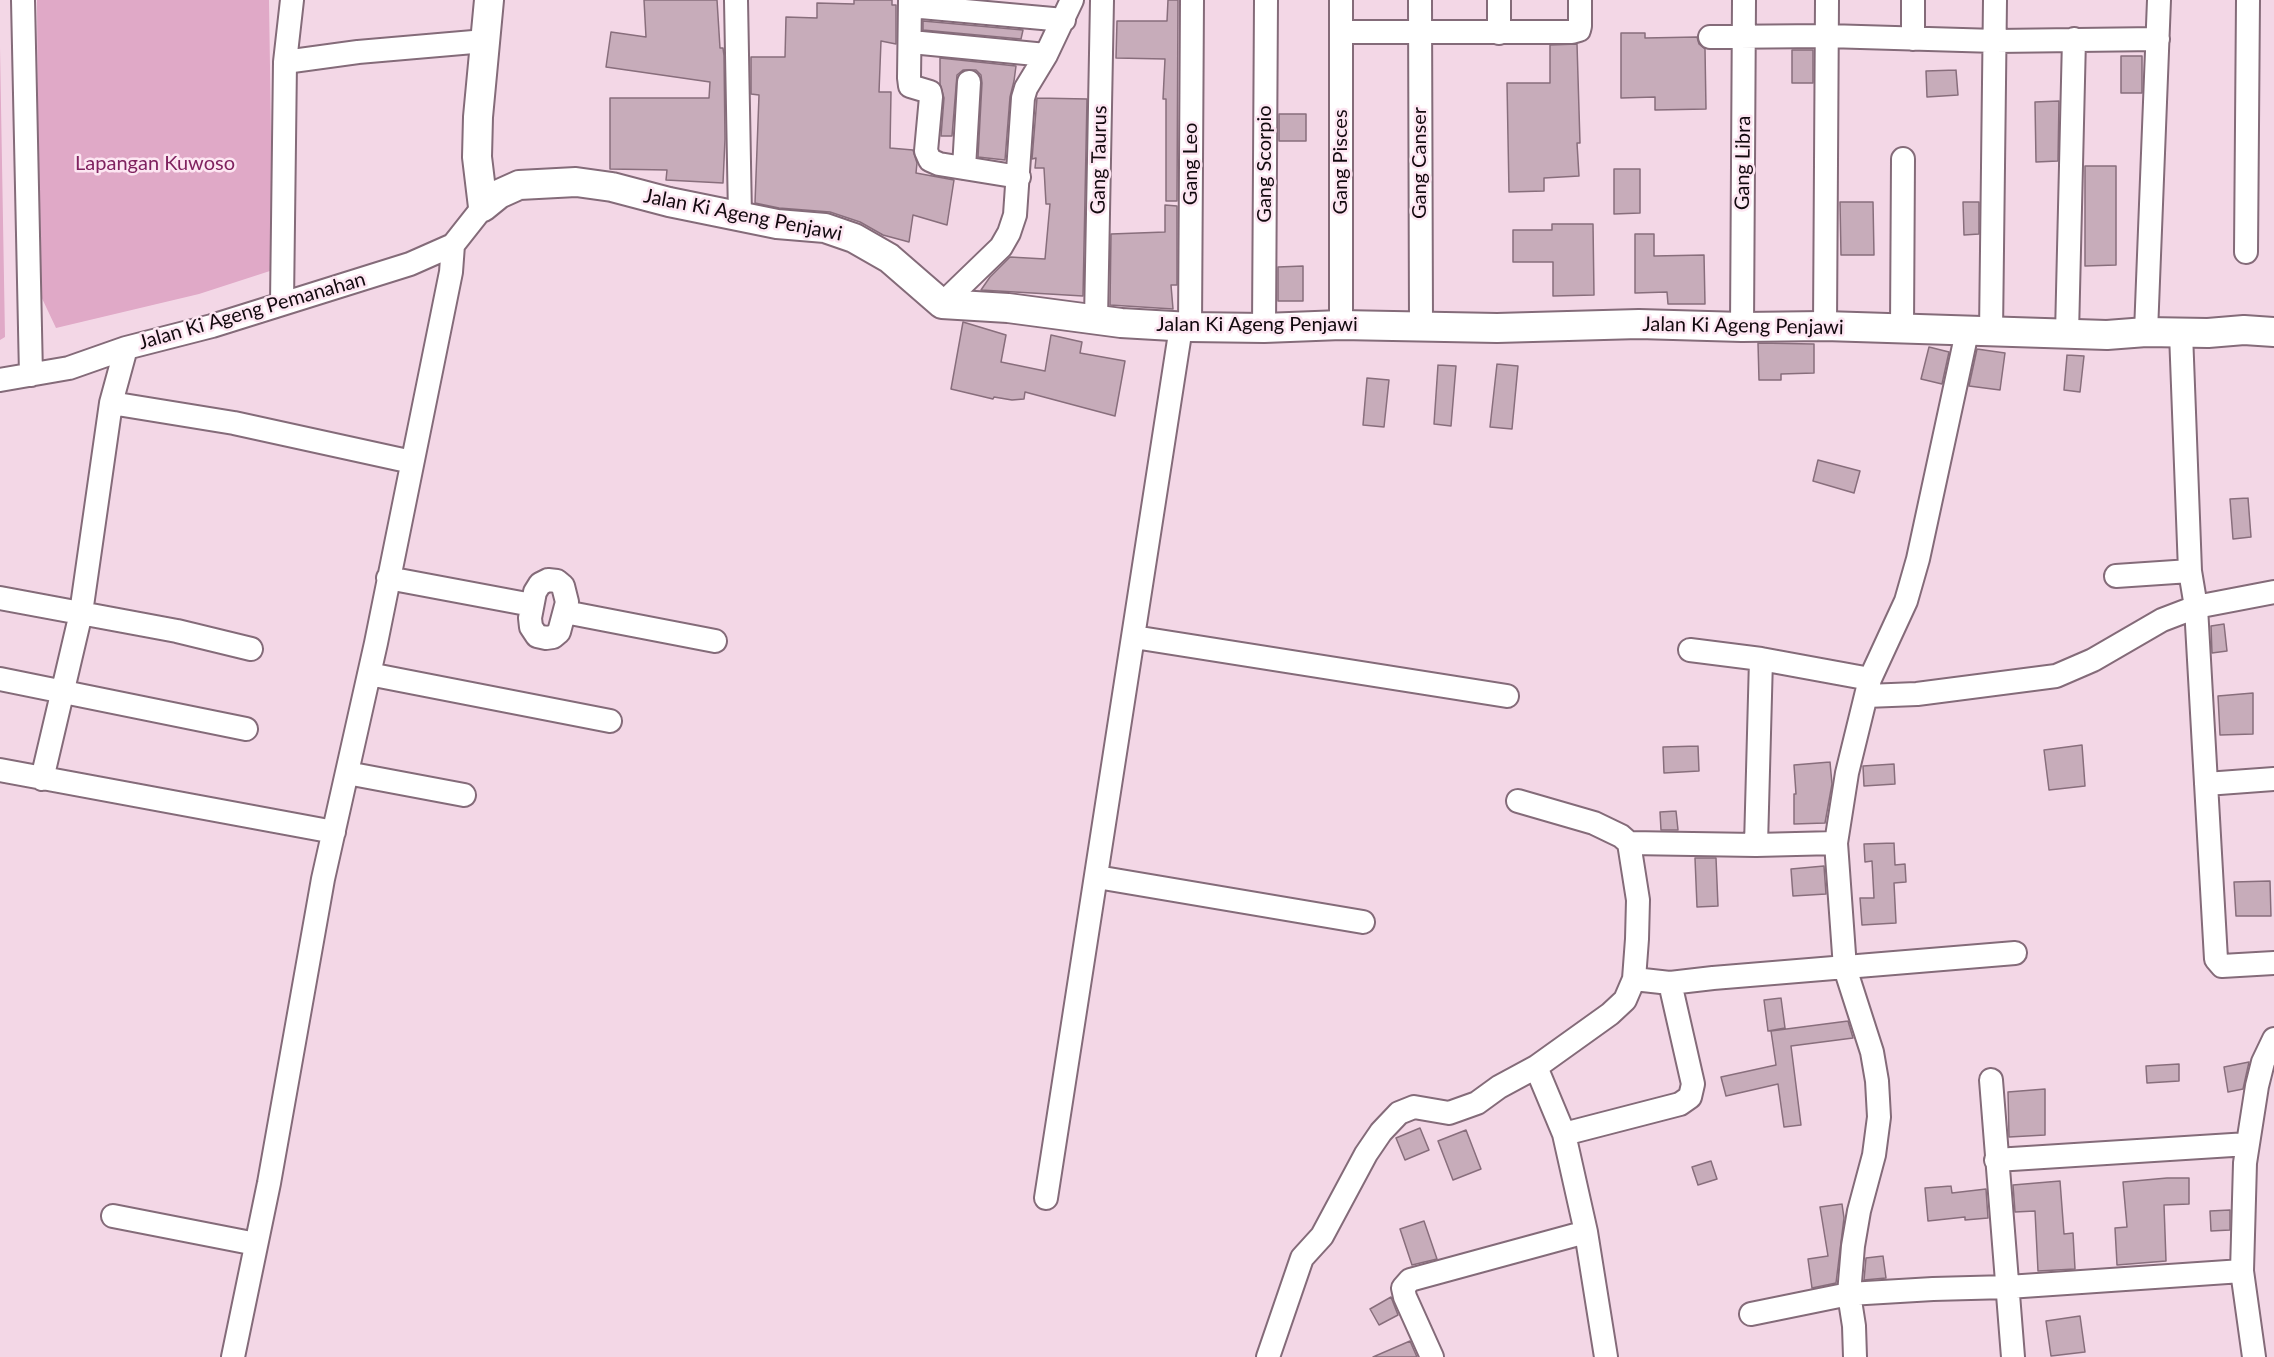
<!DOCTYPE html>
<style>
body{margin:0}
canvas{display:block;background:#f3d7e6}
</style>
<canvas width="2274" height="1357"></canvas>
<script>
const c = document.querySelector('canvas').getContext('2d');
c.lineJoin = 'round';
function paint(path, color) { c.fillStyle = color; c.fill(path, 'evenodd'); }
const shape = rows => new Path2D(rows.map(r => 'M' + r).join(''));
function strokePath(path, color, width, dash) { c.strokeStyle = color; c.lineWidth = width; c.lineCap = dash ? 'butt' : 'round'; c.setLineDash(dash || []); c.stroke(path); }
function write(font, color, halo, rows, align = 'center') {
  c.font = font + ' Lato,sans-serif'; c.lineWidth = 5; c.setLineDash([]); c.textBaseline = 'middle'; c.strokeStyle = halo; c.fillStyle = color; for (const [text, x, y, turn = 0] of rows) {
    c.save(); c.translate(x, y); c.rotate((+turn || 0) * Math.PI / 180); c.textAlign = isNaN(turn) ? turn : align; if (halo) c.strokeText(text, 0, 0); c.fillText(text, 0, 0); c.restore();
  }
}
paint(shape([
 [37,0,269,0,273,270,199,294,56,328,39,292],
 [0,47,5,337,0,340]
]), '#e0a9c7');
const building = shape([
 [644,0,717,0,720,48,723,48,724,56,725,139,723,183,666,180,667,170,610,169,610,98,709,98,710,82,606,67,611,32,646,37,644,0],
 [854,0,892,0,892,5,896,5,896,44,881,41,879,92,891,92,890,148,913,150,917,163,916,173,954,180,947,225,913,215,909,242,883,235,860,222,830,212,779,208,755,203,759,95,751,94,751,57,785,57,786,17,817,18,817,3,854,4,854,0],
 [1168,0,1178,0,1177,201,1166,201,1166,99,1163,99,1165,59,1116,58,1117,21,1167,21,1168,0],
 [923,21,1023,30,1021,39,923,30,923,21],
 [1621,33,1645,33,1645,38,1697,37,1699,44,1705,49,1706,109,1655,110,1655,97,1621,98,1621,33],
 [1577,44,1580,143,1577,143,1579,176,1544,178,1544,191,1509,192,1507,83,1550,83,1550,45,1577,44],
 [1792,50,1813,50,1813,83,1792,83,1792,50],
 [2121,56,2142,56,2142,93,2121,93,2121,56],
 [940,58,1016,66,1014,81,1010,97,1005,160,978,157,982,83,981,75,976,70,963,70,957,75,952,136,941,136,944,98,940,84,940,58],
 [1956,70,1958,95,1927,97,1926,71,1956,70],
 [1037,98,1087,99,1083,296,981,290,990,277,1010,257,1045,259,1050,204,1046,204,1044,168,1035,168,1036,158,1032,159,1037,98],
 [2059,101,2058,161,2036,162,2035,102,2059,101],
 [1279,114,1306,114,1306,141,1279,141,1279,114],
 [2085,166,2116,166,2116,265,2085,266,2085,166],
 [1614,169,1640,169,1640,213,1614,214,1614,169],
 [1840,202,1873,202,1874,255,1841,255,1840,202],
 [1963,202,1979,202,1979,234,1964,235,1963,202],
 [1165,205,1177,206,1177,285,1171,285,1173,309,1110,305,1111,234,1165,232,1165,205],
 [1552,224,1593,224,1594,295,1553,296,1553,262,1513,262,1513,230,1552,230,1552,224],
 [1635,234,1654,234,1654,256,1704,255,1705,304,1668,304,1667,292,1635,293,1635,234],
 [1303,266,1303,301,1278,301,1278,267,1303,266],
 [963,322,1006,335,1001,362,1045,371,1051,335,1082,342,1080,353,1125,361,1115,416,1025,392,1024,399,1012,400,994,397,993,399,951,389,963,322],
 [1758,343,1814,344,1814,373,1781,374,1781,380,1759,380,1758,343],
 [1929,347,1949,352,1942,384,1921,379,1929,347],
 [1977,349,2005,353,2000,390,1969,386,1977,349],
 [2067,355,2084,356,2080,392,2064,390,2067,355],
 [1497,364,1518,366,1512,429,1490,427,1497,364],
 [1438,365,1456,366,1451,426,1434,424,1438,365],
 [1367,378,1389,380,1384,427,1363,425,1367,378],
 [1818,460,1860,471,1854,493,1813,481,1818,460],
 [2248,498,2251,537,2233,539,2230,499,2248,498],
 [2224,624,2227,651,2212,653,2211,626,2224,624],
 [2253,693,2253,734,2220,735,2218,696,2253,693],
 [2082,745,2085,786,2049,790,2044,750,2082,745],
 [1698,746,1699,771,1664,773,1663,747,1698,746],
 [1830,762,1832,784,1825,823,1794,824,1794,794,1796,794,1794,765,1830,762],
 [1894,764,1895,784,1864,786,1863,766,1894,764],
 [1676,811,1678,830,1661,830,1660,812,1676,811],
 [1894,843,1895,865,1905,864,1906,882,1894,883,1896,923,1862,925,1860,898,1874,898,1872,861,1865,862,1864,844,1894,843],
 [1695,858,1716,858,1718,906,1697,907,1695,858],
 [1824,866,1826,894,1793,896,1791,869,1824,866],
 [2270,881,2271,916,2236,916,2234,882,2270,881],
 [1781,998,1785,1028,1768,1031,1764,1000,1781,998],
 [1848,1021,1853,1038,1791,1046,1801,1125,1784,1127,1778,1084,1726,1096,1721,1077,1776,1065,1771,1031,1848,1021],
 [2249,1062,2243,1089,2228,1092,2224,1067,2249,1062],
 [2179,1064,2179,1081,2147,1083,2146,1066,2179,1064],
 [2045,1089,2045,1135,2009,1137,2008,1092,2045,1089],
 [1420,1128,1429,1150,1405,1160,1396,1138,1420,1128],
 [1466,1130,1481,1169,1453,1180,1438,1141,1466,1130],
 [1711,1161,1717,1179,1698,1185,1692,1167,1711,1161],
 [2167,1178,2189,1178,2189,1204,2164,1205,2166,1261,2117,1265,2115,1228,2127,1227,2123,1182,2167,1178],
 [2060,1181,2064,1234,2073,1233,2075,1269,2038,1271,2035,1211,2015,1212,2013,1185,2060,1181],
 [1951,1186,1952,1193,1986,1189,1988,1218,1965,1220,1965,1217,1928,1221,1925,1188,1951,1186],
 [1842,1204,1844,1218,1836,1283,1812,1288,1808,1259,1828,1256,1820,1207,1842,1204],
 [2230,1210,2230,1230,2211,1231,2210,1211,2230,1210],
 [1424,1221,1437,1259,1412,1265,1400,1229,1424,1221],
 [1883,1256,1886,1278,1864,1280,1866,1258,1883,1256],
 [1391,1297,1398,1315,1379,1325,1370,1309,1391,1297],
 [2080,1316,2085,1352,2051,1356,2046,1321,2080,1316],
 [1410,1341,1417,1357,1373,1357,1410,1341]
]);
paint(building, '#c7acba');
strokePath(building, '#886e7c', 1.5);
const minor = shape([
 [23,0,31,375],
 [736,0,740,216],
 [910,0,909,78,910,86,930,92,931,97,926,151,930,160,939,164,1019,177],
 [1341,0,1341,325],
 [1420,0,1421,326],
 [1499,0,1499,33],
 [910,6,1064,20],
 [1341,32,1572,32,1579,30,1580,26,1580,0],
 [1710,37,1827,36,1996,41,2158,39],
 [1913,39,1913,0],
 [911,42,1046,55],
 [285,62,358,52,485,41],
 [964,168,969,82],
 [2246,252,2248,0],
 [282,303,285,62,292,0],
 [942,304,1001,247,1009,233,1015,215,1023,98,1026,88,1046,55,1072,0],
 [1096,320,1102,0],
 [1825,326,1827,0],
 [1190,327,1192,0],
 [1742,327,1744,0],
 [1264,328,1266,0],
 [1902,328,1903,159],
 [2146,332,2159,0],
 [1991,333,1995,0],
 [2181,333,2190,571,2196,607,2216,959,2222,966,2274,963],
 [2067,334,2074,39],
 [0,380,69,368,126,348,212,326,410,264,453,245,483,207],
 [111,403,234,423,412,462],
 [2116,576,2190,571],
 [388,578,532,605],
 [548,580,557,581,563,586,567,602,559,632,553,637,546,638,537,636,531,627,530,618,535,592,540,584,548,580],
 [0,598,177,631,251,649],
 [565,612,715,641],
 [1134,637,1507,696],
 [1690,650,1761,659,1870,679],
 [369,674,610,721],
 [0,679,246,729],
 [1866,696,1917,694,2056,676,2093,660,2162,620,2196,607,2274,592],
 [0,770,334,832],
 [347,773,464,795],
 [42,779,81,613,111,403,126,348],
 [2206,784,2274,779],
 [1629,843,1756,845,1836,843],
 [1756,845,1761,659],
 [1097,877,1363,922],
 [1670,983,1713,978,2015,953],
 [1536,1067,1564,1134,1586,1232,1606,1357],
 [1991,1080,2013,1357],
 [1564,1134,1680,1104,1690,1097,1693,1084,1670,983,1634,979],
 [1996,1160,2248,1144],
 [1046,1198,1181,327],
 [113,1216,256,1244],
 [1751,1314,1849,1294,1933,1289,2008,1287,2242,1271],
 [233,1357,269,1183,323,879,376,643,451,272,453,245],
 [1268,1357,1302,1258,1322,1236,1366,1154,1381,1132,1399,1113,1414,1107,1449,1113,1477,1103,1499,1087,1536,1067,1610,1014,1625,1000,1634,979,1637,939,1638,900,1629,843,1621,836,1594,823,1518,801],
 [1432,1357,1405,1297,1403,1288,1410,1280,1586,1232],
 [1855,1357,1854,1326,1849,1294,1853,1246,1859,1211,1874,1155,1879,1117,1877,1081,1872,1052,1845,968,1836,843,1847,773,1870,679,1906,601,1918,559,1967,332],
 [2254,1357,2242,1271,2245,1163,2257,1086,2263,1062,2274,1039]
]);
const major = shape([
 [489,0,478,117,477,157,483,207,499,194,519,185,576,182,612,187,669,202,777,224,825,228,854,238,889,258,942,304,1008,308,1121,323,1190,327,1264,328,1341,325,1497,328,1639,324,1742,327,1825,326,2107,335,2146,332,2208,333,2244,330,2274,332]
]);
strokePath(minor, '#846b79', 26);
strokePath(major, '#846b79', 32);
strokePath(minor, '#fff', 22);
strokePath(major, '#fff', 28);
write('20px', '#12090e', '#fde6f2', [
 ["Gang Taurus",1099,160,-89],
 ["Gang Pisces",1341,162,-90],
 ["Gang Canser",1420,163,-90],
 ["Gang Libra",1743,163,-89],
 ["Gang Leo",1191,164,-90],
 ["Gang Scorpio",1265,164,-90],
 ["Jalan Ki Ageng Penjawi",743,215,11],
 ["Jalan Ki Ageng Pemanahan",252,311,-16],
 ["Jalan Ki Ageng Penjawi",1257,325],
 ["Jalan Ki Ageng Penjawi",1743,326,1]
]);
write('20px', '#7f225f', '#fde6f2', [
 ["Lapangan Kuwoso",155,164]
]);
</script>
